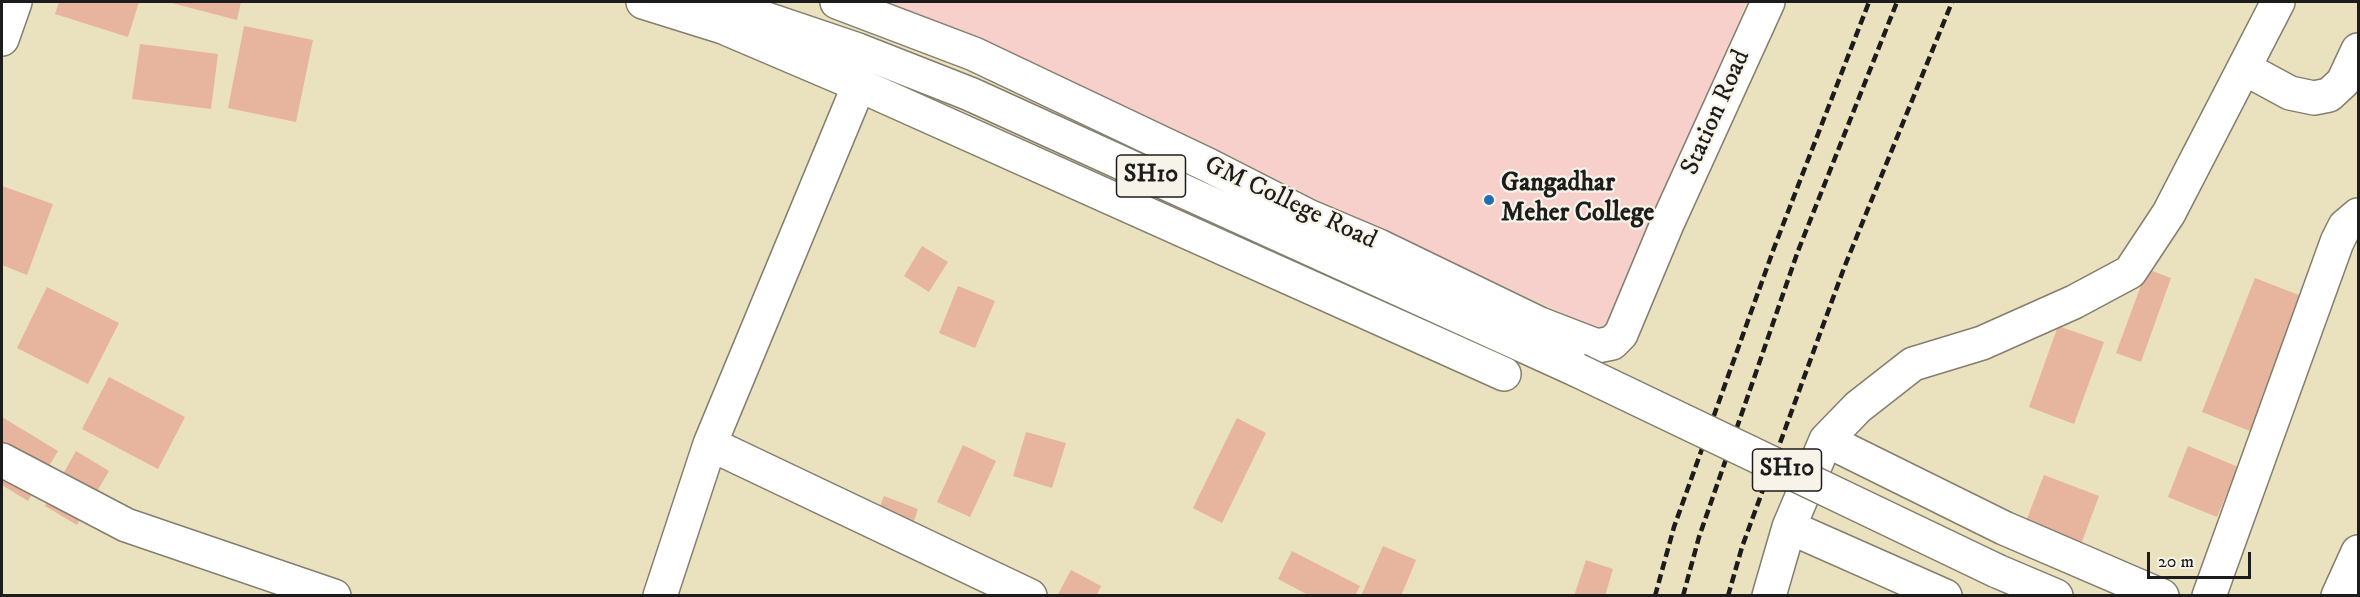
<!DOCTYPE html>
<style>
body{margin:0}
#map{position:relative;width:2360px;height:597px;overflow:hidden;background:#eae1bf;font-family:"IM FELL DW Pica",serif}
canvas{display:block}
.frame{position:absolute;inset:0;border:3px solid #1c1c1c;pointer-events:none}
.scale{position:absolute;left:2147px;top:552px;width:104px;height:27px;box-sizing:border-box;border:3px solid #1c1c1c;border-top:0;padding-left:8px;font-size:18px;line-height:21px;white-space:nowrap;color:#1c1c1c;-webkit-text-stroke:4px #f7f3e8;paint-order:stroke}
</style>
<div id="map">
<canvas width="2360" height="597"></canvas>
<div class="frame"></div>
<div class="scale">20 m</div>
</div>
<script>
const c = document.querySelector('canvas').getContext('2d');
c.lineJoin = 'round';
function paint(path, color) { c.fillStyle = color; c.fill(path, 'evenodd'); }
const shape = rows => new Path2D(rows.map(r => 'M' + r).join(''));
function strokePath(path, color, width, dash) { c.strokeStyle = color; c.lineWidth = width; c.lineCap = dash ? 'butt' : 'round'; c.setLineDash(dash || []); c.stroke(path); }
function write(font, color, halo, rows, align = 'center') {
  c.font = font + ' "IM FELL DW Pica",serif'; c.lineWidth = 4.5; c.setLineDash([]); c.textBaseline = 'middle'; c.strokeStyle = halo; c.fillStyle = color; for (const [text, x, y, turn = 0] of rows) {
    c.save(); c.translate(x, y); c.rotate((+turn || 0) * Math.PI / 180); c.textAlign = isNaN(turn) ? turn : align; if (halo) c.strokeText(text, 0, 0); c.fillText(text, 0, 0); c.restore();
  }
}
paint(shape([
 [867,2,1747,2,1601,342,1563,313,1209,152]
]), '#f7d0cb');
paint(shape([
 [59,2,139,2,128,37,55,14],
 [168,2,241,2,237,20],
 [244,26,313,40,296,122,228,108],
 [140,44,218,54,211,109,132,99],
 [2,186,53,204,27,275,2,265],
 [922,246,948,262,929,292,904,276],
 [2147,269,2171,278,2141,362,2116,353],
 [2255,278,2304,297,2250,431,2202,412],
 [958,286,995,301,975,348,939,333],
 [47,287,119,323,88,384,17,348],
 [2058,326,2104,342,2074,424,2029,407],
 [109,377,185,417,158,469,82,429],
 [2,417,58,451,28,501,2,485],
 [1237,418,1266,433,1222,523,1193,508],
 [1026,432,1066,443,1052,488,1013,476],
 [963,445,996,461,970,517,937,502],
 [2188,446,2238,467,2217,517,2168,497],
 [76,451,109,471,77,525,45,506],
 [2044,475,2099,496,2077,555,2021,534],
 [884,496,918,509,912,527,877,514],
 [1383,546,1416,560,1401,596,1361,596],
 [1292,551,1360,586,1355,596,1310,596,1278,579],
 [1586,560,1613,569,1605,596,1574,596],
 [1071,570,1101,586,1096,596,1057,596]
]), '#e7b49d');
const minor = shape([
 [643,2,723,27,859,85,1504,374],
 [2,39,15,2],
 [2244,68,2290,93,2314,98,2329,95,2343,82,2358,50],
 [1826,440,1858,407,1913,364,1982,343,2074,302,2130,272,2169,213,2278,2],
 [710,444,1030,596],
 [2,460,126,525,334,596],
 [660,596,710,444,859,85],
 [1769,596,1789,527],
 [1945,596,1789,527,1826,440,2004,528,2162,596],
 [2209,596,2337,242,2345,226,2358,215],
 [2338,596,2358,552]
]);
const tertiary = shape([
 [837,2,974,54,1208,165,1308,216,1379,246,1540,324,1597,346,1612,343,1621,334,1667,224,1768,2]
]);
const primary = shape([
 [716,2,858,50,970,94,1577,370],
 [1997,571,2056,596]
]);
strokePath(minor, '#837e6e', 36);
strokePath(tertiary, '#837e6e', 36);
strokePath(primary, '#837e6e', 36);
strokePath(minor, '#fff', 33);
strokePath(tertiary, '#fff', 33);
strokePath(primary, '#fff', 33);
strokePath(shape([
 [1655,596,1674,527,1774,248,1869,2],
 [1683,596,1699,537,1798,251,1897,2],
 [1728,596,1742,547,1844,268,1952,2]
]), '#1c1c1c', 4.5, [9, 4.5]);
const primaryBridge = shape([
 [1577,370,1997,571]
]);
strokePath(primaryBridge, '#837e6e', 36, []);
strokePath(primaryBridge, '#fff', 33);
for (const [x, y, r, color] of [
 [1489,200,6,"#1f6fb2"]
]) { const dot = new Path2D(); dot.arc(x, y, r, 0, 2 * Math.PI); c.fillStyle = color; c.fill(dot); strokePath(dot, '#f7f3e8', 2); }
for (const [x, y, w] of [
 [1151,176,69],
 [1787,470,69]
]) { const box = new Path2D(); box.roundRect(x - w / 2, y - 21, w, 42, 4.5); c.fillStyle = '#f7f3e8'; c.fill(box); strokePath(box, '#1c1c1c', 1.5); }
write('bold 24px', '#1c1c1c', null, [
 ["SH10",1151,176],
 ["SH10",1787,470]
]);
write('26px', '#1c1c1c', '#f7f3e8', [
 ["Station Road",1717,113,-66],
 ["GM College Road",1290,204,25]
]);
write('bold 26px', '#1c1c1c', '#f7f3e8', [
 ["Gangadhar",1501,185],
 ["Meher College",1501,215]
], 'left');
</script>
